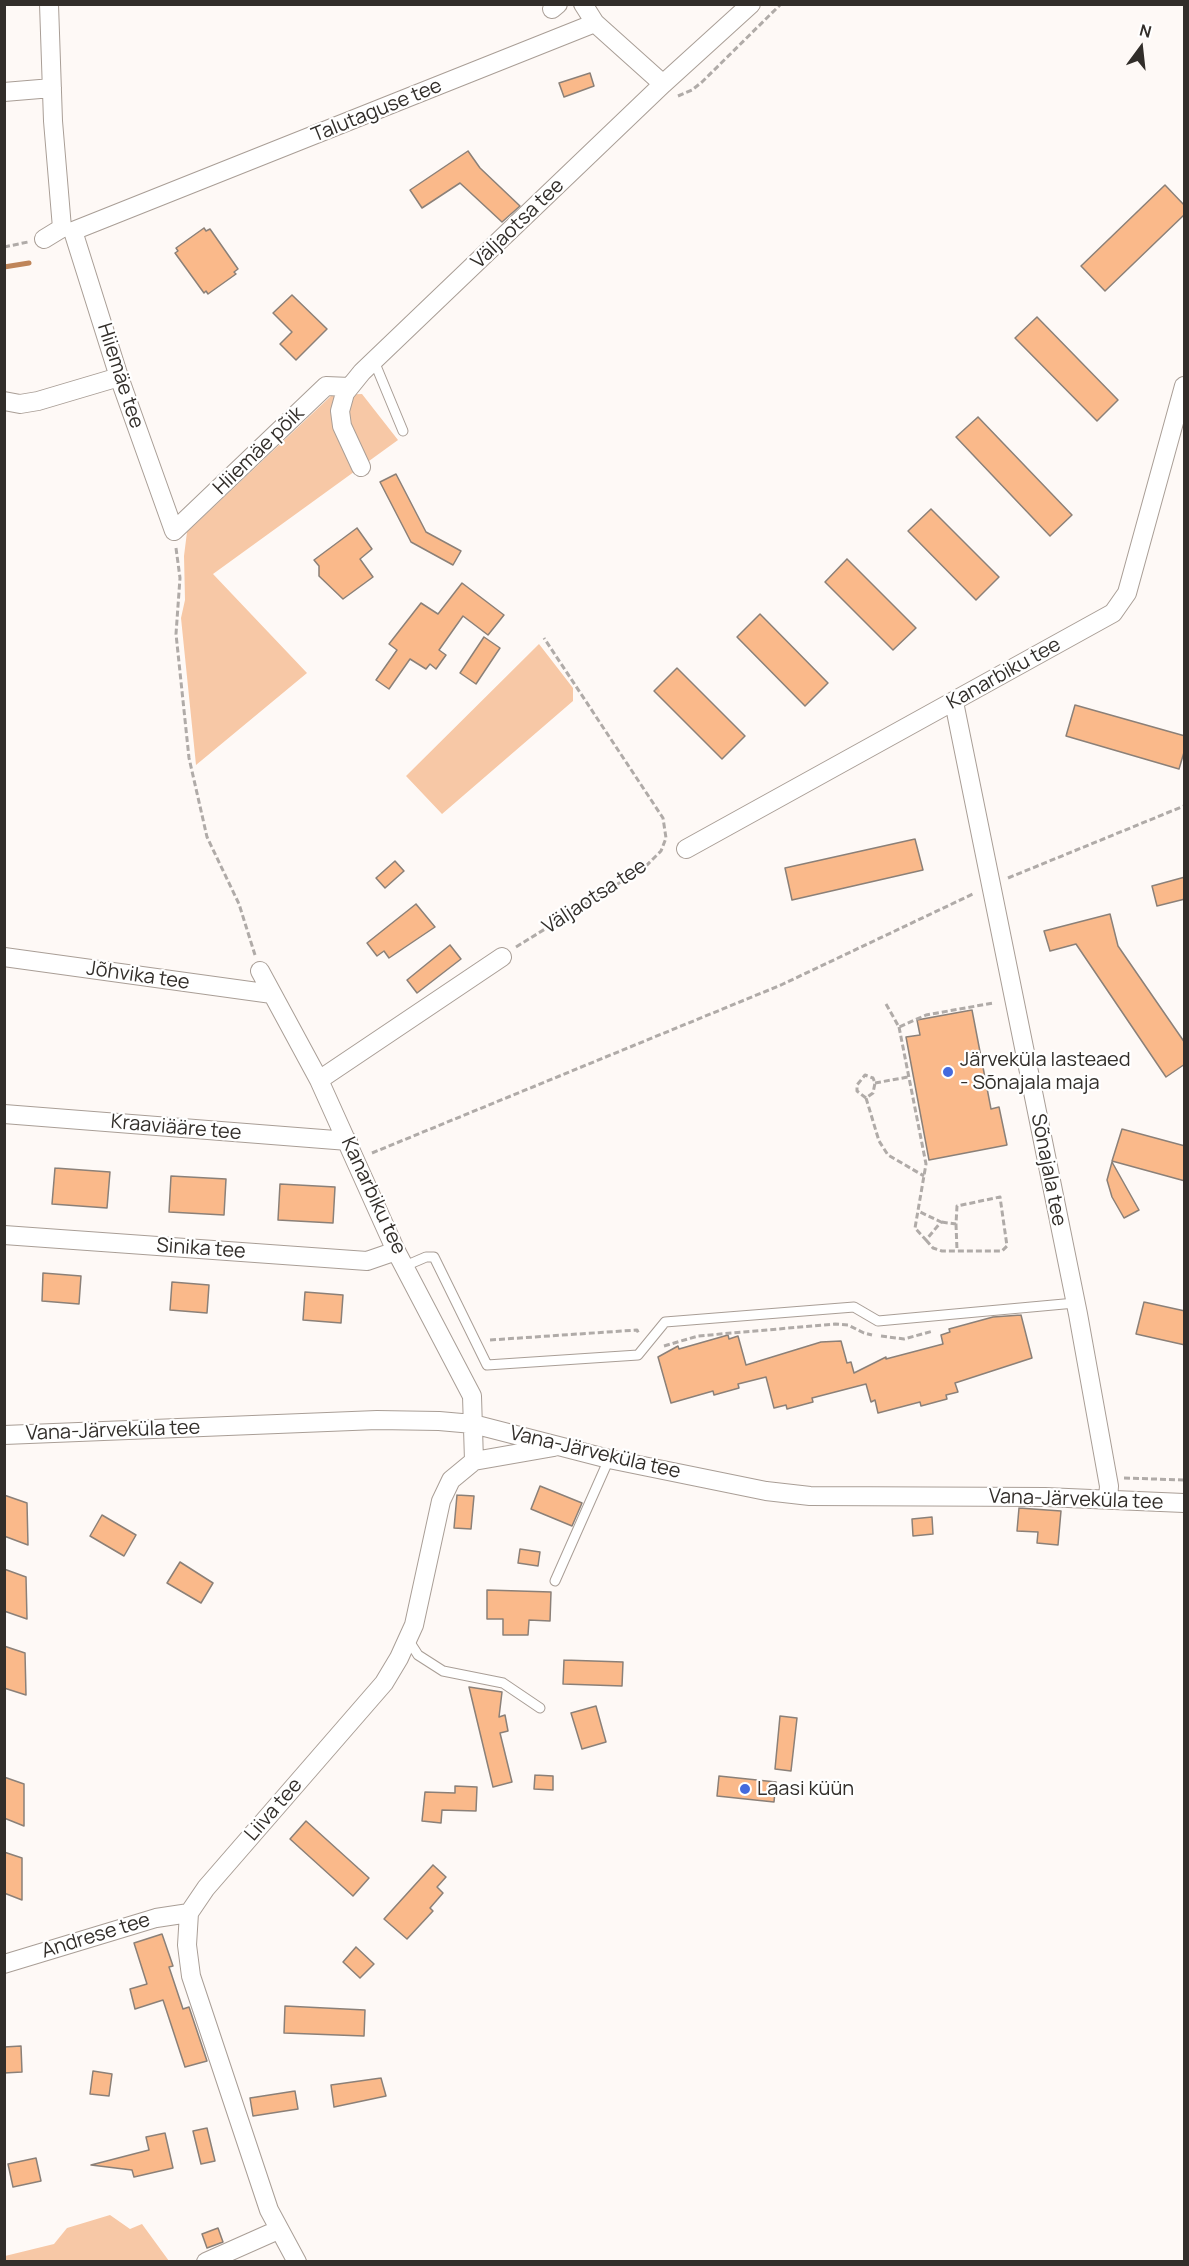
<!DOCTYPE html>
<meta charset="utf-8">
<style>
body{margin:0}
#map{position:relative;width:1189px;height:2266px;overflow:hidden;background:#fef9f6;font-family:Manrope,sans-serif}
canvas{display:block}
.frame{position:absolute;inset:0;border:6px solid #322e2a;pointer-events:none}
.north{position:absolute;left:1111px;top:18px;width:60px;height:60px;-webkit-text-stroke:4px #fff;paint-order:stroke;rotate:15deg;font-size:16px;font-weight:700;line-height:24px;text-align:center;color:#322e2a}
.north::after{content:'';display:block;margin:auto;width:21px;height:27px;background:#322e2a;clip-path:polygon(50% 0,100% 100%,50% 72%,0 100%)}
</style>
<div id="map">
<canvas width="1189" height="2266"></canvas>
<div class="frame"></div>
<div class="north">N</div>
</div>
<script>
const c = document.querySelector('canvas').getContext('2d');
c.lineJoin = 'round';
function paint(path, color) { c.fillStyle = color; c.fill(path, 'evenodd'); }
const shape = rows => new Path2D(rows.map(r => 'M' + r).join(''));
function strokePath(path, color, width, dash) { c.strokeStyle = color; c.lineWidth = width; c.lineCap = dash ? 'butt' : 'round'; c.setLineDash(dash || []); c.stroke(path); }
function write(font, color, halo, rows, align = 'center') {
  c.font = font + ' Manrope,sans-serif'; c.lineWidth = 4.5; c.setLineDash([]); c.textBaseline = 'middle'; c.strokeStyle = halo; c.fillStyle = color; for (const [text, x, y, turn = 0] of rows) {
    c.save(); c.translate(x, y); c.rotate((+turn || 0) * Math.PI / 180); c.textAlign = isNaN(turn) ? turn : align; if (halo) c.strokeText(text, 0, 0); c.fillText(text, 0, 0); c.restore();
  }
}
paint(shape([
 [362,394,398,440,213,574,307,673,196,765,181,618,185,600,184,556,187,532,332,395],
 [539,644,573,688,573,701,442,814,406,776],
 [110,2215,130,2229,142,2224,169,2261,5,2261,5,2256,54,2244,67,2228]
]), '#f7c8a6');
strokePath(shape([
 [4,267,29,263]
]), '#bf8559', 5);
const building = shape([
 [590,73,594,86,564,97,559,83,590,73],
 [468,151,480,168,520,206,502,222,460,183,422,208,410,190,468,151],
 [1165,185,1185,206,1185,214,1105,291,1081,266,1165,185],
 [204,228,206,231,210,229,238,269,234,272,236,274,208,294,206,291,204,293,175,253,178,251,176,248,204,228],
 [292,295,327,329,296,360,280,344,292,332,273,313,292,295],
 [1037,317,1118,400,1097,421,1015,338,1037,317],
 [978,417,1072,515,1050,536,956,437,978,417],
 [396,474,426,532,461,551,453,565,411,542,380,482,396,474],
 [931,509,999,577,976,600,908,531,931,509],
 [357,528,372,549,360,559,373,577,343,599,319,576,319,566,314,560,357,528],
 [847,559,916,628,893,650,825,582,847,559],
 [462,583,504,615,488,635,463,616,439,650,446,655,436,669,430,664,426,669,410,659,389,689,376,680,397,650,389,644,421,603,438,614,462,583],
 [760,614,828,683,805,706,737,637,760,614],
 [484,637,500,648,476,684,460,673,484,637],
 [677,668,745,736,722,759,654,691,677,668],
 [1075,705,1185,736,1185,749,1179,769,1066,736,1075,705],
 [915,839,923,870,792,900,785,868,915,839],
 [395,861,404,871,385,888,376,878,395,861],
 [1185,877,1185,899,1157,906,1152,886,1185,877],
 [416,904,435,927,389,958,384,951,377,956,367,943,416,904],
 [1110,914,1118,946,1185,1043,1185,1064,1166,1077,1076,944,1050,951,1044,931,1110,914],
 [450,945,461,959,417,993,407,980,450,945],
 [972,1010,991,1109,999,1107,1007,1145,929,1160,906,1037,920,1035,917,1020,972,1010],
 [1122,1129,1185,1146,1185,1181,1112,1161,1122,1129],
 [1112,1162,1139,1210,1124,1218,1112,1197,1107,1180,1112,1162],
 [55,1168,110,1172,107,1208,52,1204,55,1168],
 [171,1176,226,1179,224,1215,169,1212,171,1176],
 [280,1184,335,1187,333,1223,278,1220,280,1184],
 [43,1273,81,1276,79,1304,42,1301,43,1273],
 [172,1282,209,1285,207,1313,170,1310,172,1282],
 [305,1292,343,1295,341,1323,303,1320,305,1292],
 [1144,1302,1185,1311,1185,1345,1136,1334,1144,1302],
 [1021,1315,1032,1358,955,1383,958,1392,946,1395,947,1399,921,1406,920,1402,878,1413,875,1400,871,1402,866,1384,812,1398,813,1402,787,1409,786,1405,774,1408,766,1377,738,1384,739,1388,714,1395,713,1391,671,1403,658,1357,678,1346,679,1349,728,1335,729,1339,738,1336,746,1365,821,1342,841,1341,847,1363,851,1362,854,1373,886,1357,886,1359,943,1344,941,1335,950,1332,949,1329,993,1317,1021,1315],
 [540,1486,582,1503,572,1526,531,1509,540,1486],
 [4,1495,27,1503,28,1545,4,1536,4,1495],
 [457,1495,474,1496,471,1529,454,1528,457,1495],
 [1019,1508,1061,1511,1058,1545,1037,1543,1038,1532,1017,1531,1019,1508],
 [102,1515,136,1535,124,1556,90,1536,102,1515],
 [932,1517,933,1534,913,1536,912,1519,932,1517],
 [520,1549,540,1552,538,1566,518,1563,520,1549],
 [180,1562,213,1583,201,1603,167,1583,180,1562],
 [4,1569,26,1577,27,1619,4,1611,4,1569],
 [487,1590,551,1592,550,1621,529,1620,528,1635,503,1635,503,1619,487,1619,487,1590],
 [4,1646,25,1653,26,1695,4,1688,4,1646],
 [564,1660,623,1662,622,1686,563,1684,564,1660],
 [469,1687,502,1692,499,1717,505,1715,508,1731,500,1733,512,1782,493,1787,469,1687],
 [596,1706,606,1742,582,1749,571,1713,596,1706],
 [780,1716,797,1718,791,1771,775,1769,780,1716],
 [535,1775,553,1776,553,1790,534,1789,535,1775],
 [719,1776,776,1782,774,1802,717,1796,719,1776],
 [4,1777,24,1784,24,1826,4,1818,4,1777],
 [455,1786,477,1787,476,1811,442,1810,441,1823,422,1821,425,1792,455,1793,455,1786],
 [306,1821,369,1878,353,1896,290,1839,306,1821],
 [4,1852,22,1858,22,1900,4,1893,4,1852],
 [433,1865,446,1877,437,1887,443,1893,430,1908,433,1911,407,1939,384,1919,433,1865],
 [162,1934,173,1966,169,1967,183,2009,189,2007,207,2061,185,2067,163,2000,135,2009,130,1989,147,1984,134,1943,162,1934],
 [356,1947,374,1964,360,1978,343,1962,356,1947],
 [285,2006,365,2010,364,2036,284,2033,285,2006],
 [21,2046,22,2072,4,2073,4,2047,21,2046],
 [93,2071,112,2074,109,2096,90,2094,93,2071],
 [381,2078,386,2096,334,2107,331,2085,381,2078],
 [295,2091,298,2109,253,2116,250,2098,295,2091],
 [207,2128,215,2161,201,2164,193,2131,207,2128],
 [165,2133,173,2168,134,2177,132,2170,91,2165,149,2150,146,2137,165,2133],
 [36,2158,41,2181,13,2187,8,2164,36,2158],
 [218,2228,223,2242,207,2248,202,2234,218,2228]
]);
paint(building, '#fab98a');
strokePath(building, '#8b8078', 1.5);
const lane = shape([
 [374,361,403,431],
 [405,1266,426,1257,434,1257,487,1365,638,1355,665,1322,854,1307,878,1321,1075,1303],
 [555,1581,609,1459],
 [409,1641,418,1655,443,1671,503,1683,540,1708]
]);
const street = shape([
 [583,4,595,23],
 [552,9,558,4],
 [4,92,52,88],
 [73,231,595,23,663,84],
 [73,231,119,377,174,531,326,386,350,387],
 [44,239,62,228,53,121,49,4],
 [4,401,20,404,38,401,119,377],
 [361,467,342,426,340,411,345,393,362,372,663,84,751,4],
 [954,702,1078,1314,1109,1486,1108,1499],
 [686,849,1113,613,1127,593,1184,386],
 [4,957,272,994],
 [260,971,319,1080,396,1251,472,1396,474,1461],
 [319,1080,502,957],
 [4,1114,348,1141],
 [4,1235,367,1261,396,1251],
 [4,1435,377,1420,439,1421,473,1424,609,1459,766,1491,810,1496,1045,1497,1184,1503],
 [4,1964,156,1918,189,1913],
 [206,2262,278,2230],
 [297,2262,269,2210,191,1976,187,1945,189,1913,206,1888,384,1683,399,1658,414,1625,441,1501,451,1480,474,1461,554,1447]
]);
strokePath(lane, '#a99e96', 11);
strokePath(street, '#a99e96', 20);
strokePath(shape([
 [678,96,692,90,702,82,781,4],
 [4,247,28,242],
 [176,548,180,578,176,634,189,758,207,837,239,904,255,955],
 [1008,878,1184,806],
 [516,947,645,867,661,851,666,838,663,818,544,638],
 [886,1004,899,1027,926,1015,993,1003],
 [899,1027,926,1164,915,1228,926,1240,941,1222,918,1211],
 [875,1083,908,1077],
 [866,1098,857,1091,857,1085,865,1075,873,1078,875,1083,873,1093,866,1098,879,1141,888,1155,924,1176],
 [372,1153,781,985,975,893],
 [956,1224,957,1250],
 [926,1240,933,1248,942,1251,1002,1251,1007,1246,1000,1197,957,1206,956,1224,941,1222],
 [881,1336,904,1339,933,1331],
 [490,1340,637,1330,639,1334],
 [664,1346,698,1336,835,1324,848,1325,864,1333,872,1335],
 [1124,1478,1184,1480]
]), '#b0aba8', 3, [6, 3]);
strokePath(lane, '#fff', 9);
strokePath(street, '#fff', 18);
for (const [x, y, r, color] of [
 [948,1072,6,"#456add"],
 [745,1789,6,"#456add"]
]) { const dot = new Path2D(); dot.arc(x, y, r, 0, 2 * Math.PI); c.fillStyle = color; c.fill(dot); strokePath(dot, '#fff', 2); }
write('20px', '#322e2a', '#fff', [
 ["Talutaguse tee",377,111,-22],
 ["Väljaotsa tee",518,224,-44],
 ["Hiiemäe tee",120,376,72],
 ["Hiiemäe põik",259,451,-44],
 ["Kanarbiku tee",1004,674,-29],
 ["Väljaotsa tee",595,897,-33],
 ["Jõhvika tee",138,976,8],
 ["Kraaviääre tee",176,1128,5],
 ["Sõnajala tee",1048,1170,79],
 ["Kanarbiku tee",373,1196,65],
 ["Sinika tee",201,1249,4],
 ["Vana-Järveküla tee",113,1431,-2],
 ["Vana-Järveküla tee",595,1453,13],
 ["Vana-Järveküla tee",1076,1500,2],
 ["Liiva tee",274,1810,-49],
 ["Andrese tee",96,1936,-17]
]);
write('20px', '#322e2a', '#fff', [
 ["Järveküla lasteaed",960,1060],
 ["- Sõnajala maja",960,1083],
 ["Laasi küün",757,1789]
], 'left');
</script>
